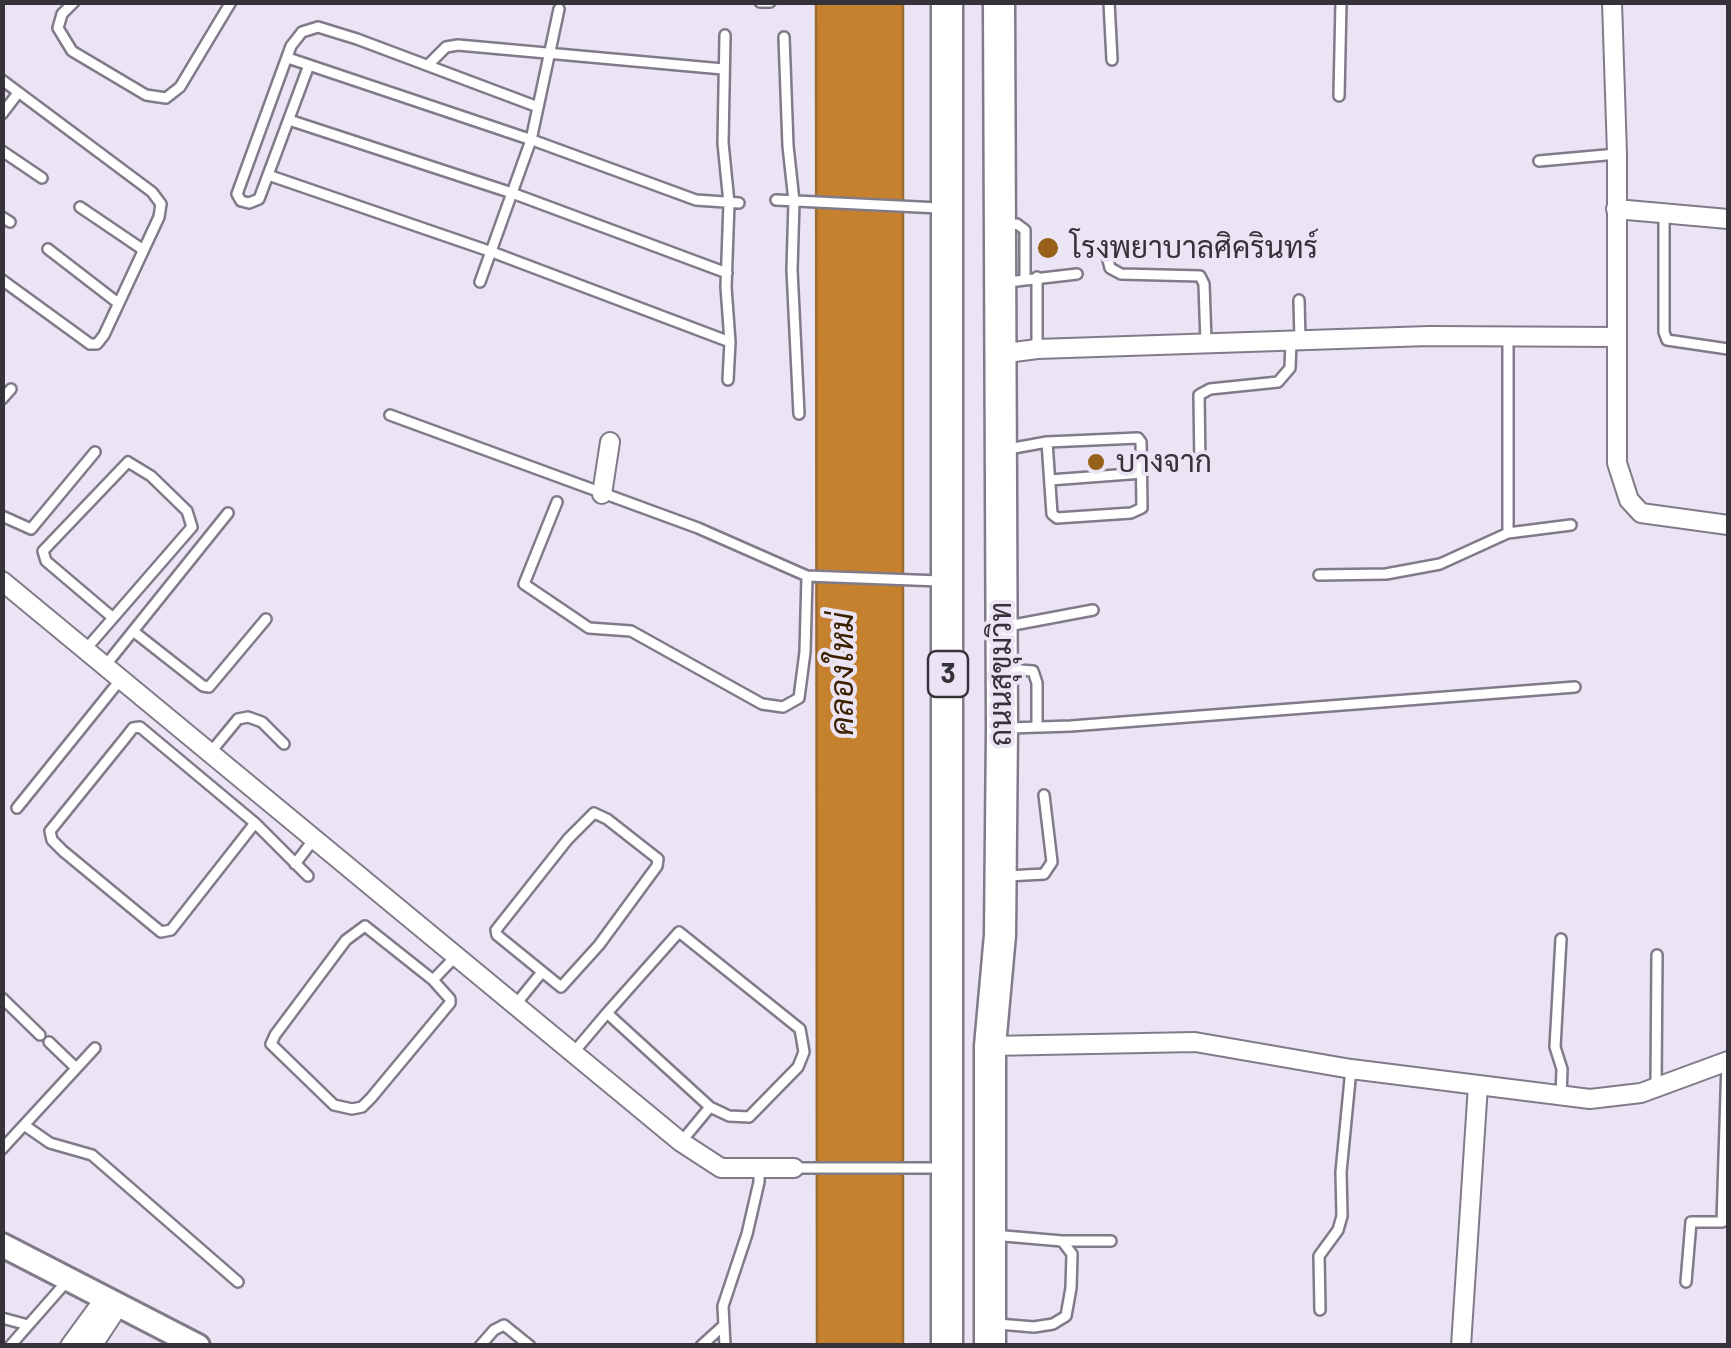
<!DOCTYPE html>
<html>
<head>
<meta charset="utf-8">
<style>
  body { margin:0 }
  #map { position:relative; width:1731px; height:1348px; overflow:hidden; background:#ebe4f4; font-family:Barlow,sans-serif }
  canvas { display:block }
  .frame { position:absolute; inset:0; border:5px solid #353339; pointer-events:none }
</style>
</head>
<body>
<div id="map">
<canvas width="1731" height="1348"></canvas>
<div class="frame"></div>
</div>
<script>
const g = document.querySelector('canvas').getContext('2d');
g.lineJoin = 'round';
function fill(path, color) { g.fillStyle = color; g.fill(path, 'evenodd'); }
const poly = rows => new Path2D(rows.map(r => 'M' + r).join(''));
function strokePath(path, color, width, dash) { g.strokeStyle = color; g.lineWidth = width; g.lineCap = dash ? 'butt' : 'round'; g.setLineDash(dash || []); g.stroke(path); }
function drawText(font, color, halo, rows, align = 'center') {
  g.font = font + ' Barlow,Sarabun,sans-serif'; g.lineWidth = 8; g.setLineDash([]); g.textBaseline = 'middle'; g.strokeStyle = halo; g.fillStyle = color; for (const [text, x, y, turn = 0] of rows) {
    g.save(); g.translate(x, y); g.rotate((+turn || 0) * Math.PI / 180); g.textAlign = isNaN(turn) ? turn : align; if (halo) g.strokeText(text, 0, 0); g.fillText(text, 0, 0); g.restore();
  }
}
const water = poly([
  [816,3,903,3,903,1345,817,1345,816,3]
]);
const service = poly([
  [74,2,62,14,58,28,72,51,146,95,166,98,180,87,231,2],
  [760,2,770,2],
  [1109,2,1112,60],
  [725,35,723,143,729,203,726,287,730,342,728,380],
  [784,37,788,146,794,201,792,270,799,414],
  [288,58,535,141,696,200,739,203],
  [309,65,259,199,249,203,241,201,237,194,291,46,302,32,318,27,357,39,538,107],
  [428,65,446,47,458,45,723,69],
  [2,80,152,192,161,204,159,217,104,335,97,344,90,344,2,280],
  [1339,96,1341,2],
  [2,114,18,93],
  [289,120,512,193,727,273],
  [2,151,42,178],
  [1539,161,1617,154],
  [268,175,492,252,730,342],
  [776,200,939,208],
  [80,207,142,249],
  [1664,213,1664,332,1667,340,1728,349],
  [2,217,10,222],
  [1007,226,1017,224,1025,230,1025,278],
  [48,249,118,303],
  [1107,256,1110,268,1121,274,1200,276,1204,284,1206,342],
  [1037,277,1037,349],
  [480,282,531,140,559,9],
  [1008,282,1077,274],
  [1299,300,1300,341],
  [1508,337,1508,533,1571,525],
  [2,399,11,389],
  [390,415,698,528,807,576,940,581],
  [1008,449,1047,442,1138,438,1141,442,1142,508,1131,513,1057,518,1052,514,1047,442],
  [1200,467,1199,395,1210,389,1278,382,1290,368,1291,341],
  [1050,480,1143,473],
  [557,502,524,584,589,628,631,631,762,704,783,707,799,698,805,652,807,576],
  [2,516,31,529,95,452],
  [1319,575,1386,574,1440,564,1508,533],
  [1008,626,1093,610],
  [133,631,203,686,209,687,266,619],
  [86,649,192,527,187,511,151,476,128,462,43,551,46,561,112,617],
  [105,666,228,513],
  [1007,669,1033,671,1037,683,1037,725],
  [1009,728,1071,726,1575,687],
  [210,753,238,719,248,717,262,722,284,744],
  [17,808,121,679],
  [594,813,607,819,658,859,657,866,599,945,561,987,497,935,496,930,568,839,594,813],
  [255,823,171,930,161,932,63,851,52,840,50,831,126,737,133,728,140,727,255,823,308,876],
  [295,864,314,839],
  [1007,876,1044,874,1052,862,1044,795],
  [365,926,433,980,450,999,450,1003,371,1098,362,1107,352,1109,334,1105,271,1044,275,1035,346,940,365,926],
  [1561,939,1555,1047,1562,1069,1561,1096],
  [433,980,455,957],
  [2,998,40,1035],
  [516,1004,542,972],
  [607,1013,679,932,800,1029,804,1052,798,1067,749,1117,729,1116,710,1107],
  [49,1042,76,1068],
  [574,1052,607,1013,710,1107,681,1142],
  [1656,1087,1657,955],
  [24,1125,50,1143,92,1155,238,1282],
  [2,1149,95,1048],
  [794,1168,941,1168],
  [993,1235,1062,1241,1072,1254,1071,1288,1066,1316,1053,1324,1034,1327,998,1324],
  [1062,1241,1111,1241],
  [1686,1282,1691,1222,1722,1222,1727,1062],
  [1320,1310,1319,1256,1338,1230,1342,1216,1341,1172,1351,1069],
  [2,1318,28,1325],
  [10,1346,68,1280],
  [480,1346,494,1330,504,1325,530,1346],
  [701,1346,724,1325],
  [725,1346,723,1306,747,1234,759,1182,759,1169]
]);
const minor = poly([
  [1612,2,1617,154,1617,463,1629,500,1641,513,1728,525],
  [1616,209,1728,219],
  [999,354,1037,349,1429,336,1617,337],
  [602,494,610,442],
  [2,581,681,1142,721,1168,794,1168],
  [990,1046,1195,1042,1351,1069,1590,1099,1641,1093,1728,1061],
  [70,1346,105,1298],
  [92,1346,119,1305],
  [1461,1346,1478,1085]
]);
const tertiary = poly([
  [2,1245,198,1346]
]);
const trunk = poly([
  [947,1346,947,2],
  [990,1346,990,1046,1000,935,1002,728,999,2]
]);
const markers = [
  [1048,248,12,"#966018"],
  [1096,462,10,"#966018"]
];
const shields = [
  [948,674,40]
];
const shieldNames = [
  ["3",948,674]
];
const poiNames = [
  ["โรงพยาบาลศิครินทร์",1070,248],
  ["บางจาก",1116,462]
];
const streetNames = [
  ["ถนนสุขุมวิท",1001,674,-90]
];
const waterNames = [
  ["คลองใหม่",842,674,-90]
];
fill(water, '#c5812d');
strokePath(water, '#9a6a31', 2.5);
strokePath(service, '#817b89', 14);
strokePath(minor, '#817b89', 22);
strokePath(tertiary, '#817b89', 28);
strokePath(trunk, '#817b89', 35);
strokePath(service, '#fff', 9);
strokePath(minor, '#fff', 18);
strokePath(tertiary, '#fff', 22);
strokePath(trunk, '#fff', 30);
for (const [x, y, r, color] of markers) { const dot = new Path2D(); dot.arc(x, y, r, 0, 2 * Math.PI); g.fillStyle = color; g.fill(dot); strokePath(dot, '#ebe4f4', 4); }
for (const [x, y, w] of shields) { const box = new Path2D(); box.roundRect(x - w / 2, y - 23, w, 46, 8); g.fillStyle = '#ebe4f4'; g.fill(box); strokePath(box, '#353339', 2.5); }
drawText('bold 28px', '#353339', null, shieldNames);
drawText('30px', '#353339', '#ebe4f4', poiNames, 'left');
drawText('30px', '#353339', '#ebe4f4', streetNames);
drawText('italic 32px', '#3d2200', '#ebe4f4', waterNames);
</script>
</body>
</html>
